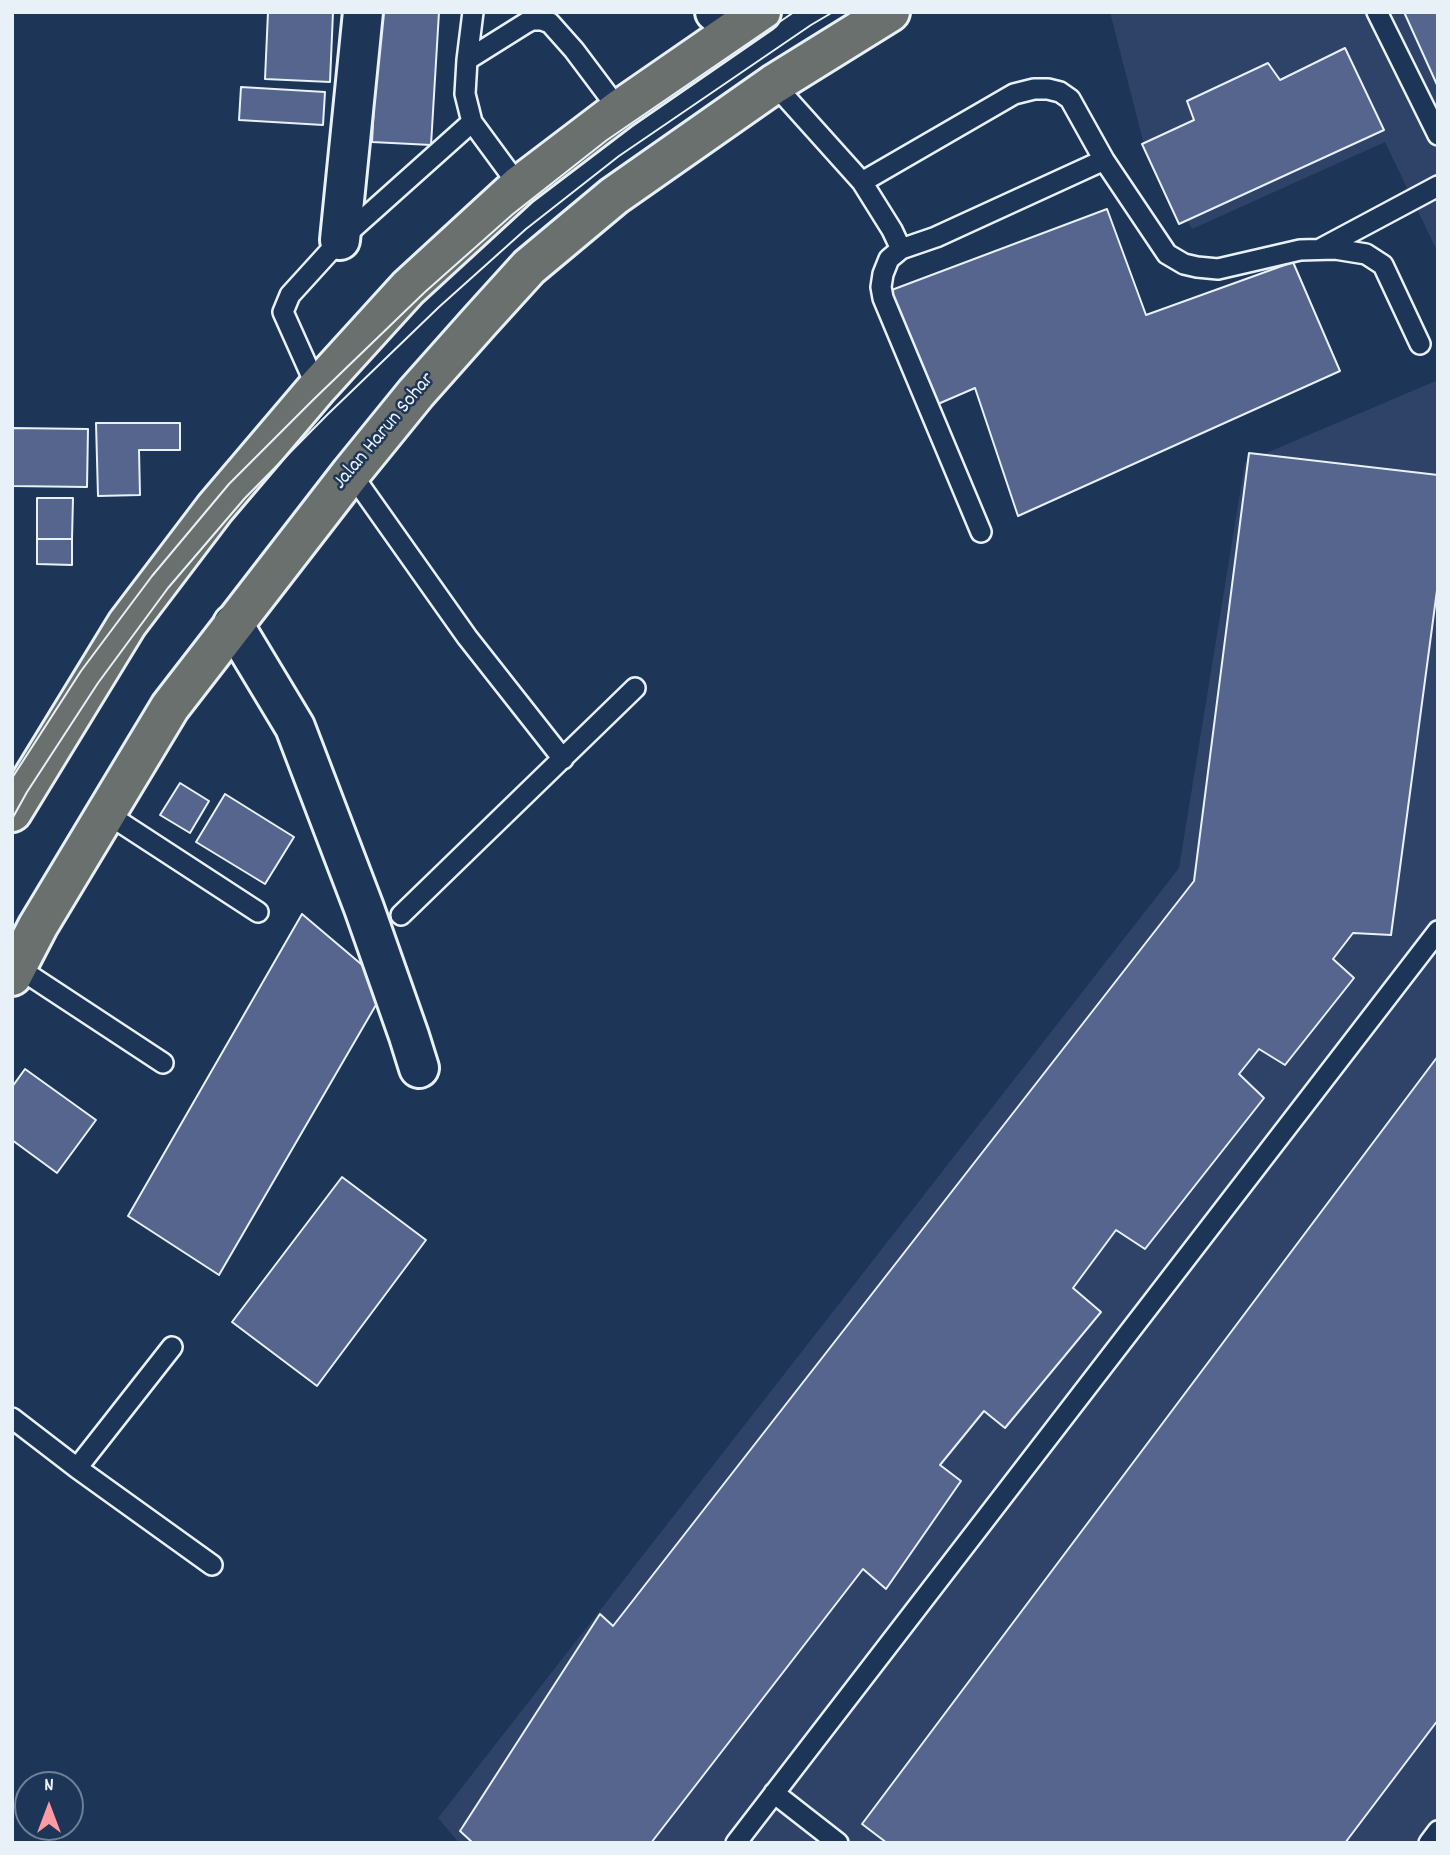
<!DOCTYPE html>
<html>
<head>
<meta charset="utf-8">
<style>
  body { margin:0 }
  #map { position:relative; width:1450px; height:1855px; overflow:hidden; background:#1d3557; font-family:Dekko,sans-serif }
  canvas { display:block }
  .frame { position:absolute; inset:0; border:14px solid #e8f1f8; pointer-events:none }
  .north { position:absolute; left:14px; top:1771px; width:70px; height:70px; box-sizing:border-box; background:#1d3557; border:2px solid #6e8097; border-radius:50%; rotate:0deg; font-size:19px; font-weight:700; line-height:28px; text-align:center; color:#e8f1f8 }
  .north::after { content:''; display:block; margin:auto; width:24px; height:32px; background:#ff9aa2; clip-path:polygon(50% 0,100% 100%,50% 72%,0 100%) }
</style>
</head>
<body>
<div id="map">
<canvas width="1450" height="1855"></canvas>
<div class="frame"></div>
<div class="north">N</div>
</div>
<script>
const g = document.querySelector('canvas').getContext('2d');
g.lineJoin = 'round';
function fill(path, color) { g.fillStyle = color; g.fill(path, 'evenodd'); }
const poly = rows => new Path2D(rows.map(r => 'M' + r).join(''));
function strokePath(path, color, width, dash) { g.strokeStyle = color; g.lineWidth = width; g.lineCap = dash ? 'butt' : 'round'; g.setLineDash(dash || []); g.stroke(path); }
function drawText(font, color, halo, rows, align = 'center') {
  g.font = font + ' Dekko,sans-serif'; g.lineWidth = 5; g.setLineDash([]); g.textBaseline = 'middle'; g.strokeStyle = halo; g.fillStyle = color; for (const [text, x, y, turn = 0] of rows) {
    g.save(); g.translate(x, y); g.rotate((+turn || 0) * Math.PI / 180); g.textAlign = isNaN(turn) ? turn : align; if (halo) g.strokeText(text, 0, 0); g.fillText(text, 0, 0); g.restore();
  }
}
const built = poly([
  [1110,12,1438,12,1438,253,1385,142,1192,229,1143,141],
  [1438,380,1438,1843,459,1843,438,1818,1179,868,1245,462]
]);
const building = poly([
  [268,12,333,12,330,82,265,79,268,12],
  [379,12,439,12,431,145,372,142,379,12],
  [1404,12,1438,12,1438,87,1404,12],
  [1345,48,1384,130,1179,224,1142,144,1194,120,1187,101,1268,63,1280,80,1345,48],
  [241,87,325,92,323,125,239,120,241,87],
  [1107,209,1146,315,1293,262,1340,371,1018,516,975,388,938,404,889,291,1107,209],
  [96,423,180,423,180,450,139,450,140,495,98,496,96,423],
  [12,428,88,429,87,487,12,486,12,428],
  [1249,453,1438,475,1438,583,1391,935,1353,933,1333,959,1354,978,1285,1065,1259,1049,1239,1074,1264,1098,1145,1249,1116,1230,1073,1288,1101,1312,1005,1428,984,1411,940,1465,961,1481,886,1589,863,1569,651,1843,473,1843,460,1831,600,1614,613,1626,1194,881,1249,453],
  [37,498,73,498,72,539,37,539,37,498],
  [37,539,72,539,72,565,37,564,37,539],
  [180,783,209,801,190,833,160,815,180,783],
  [225,794,294,837,265,884,196,842,225,794],
  [302,914,387,986,219,1275,128,1216,302,914],
  [1438,1056,1438,1720,1345,1843,887,1843,862,1824,1438,1056],
  [25,1069,96,1120,57,1173,12,1140,12,1087,25,1069],
  [342,1177,426,1240,317,1386,232,1322,342,1177]
]);
const service = poly([
  [1377,12,1438,135],
  [467,60,473,12],
  [774,84,862,182,892,230,901,249,936,237,1104,160,1167,254,1184,264,1197,267,1218,269,1300,250,1335,249,1366,254,1383,265,1420,344],
  [862,182,1014,94,1034,89,1048,89,1060,92,1070,99,1104,160],
  [519,186,472,122,465,94,467,60,526,23,532,20,542,20,550,23,574,50,619,110],
  [1322,248,1438,186],
  [901,249,889,259,883,274,881,287,883,298,981,532],
  [317,388,283,312,290,295,340,240,472,122],
  [351,473,467,637,563,759],
  [106,813,258,912],
  [401,915,635,688],
  [17,967,163,1063],
  [12,1418,77,1468,212,1565],
  [77,1468,172,1347],
  [774,1793,838,1843],
  [736,1843,1438,931],
  [1429,1843,1438,1831]
]);
const minor = poly([
  [715,12,735,28],
  [340,240,363,12],
  [233,624,295,727,364,908,409,1036,419,1068]
]);
const trunk = poly([
  [12,812,127,624,215,508,317,388,408,288,519,186,619,110,761,12],
  [12,976,38,926,170,707,351,473,416,393,480,321,529,267,614,196,774,84,890,12]
]);
const tram = poly([
  [12,778,81,671,152,576,229,484,313,400,425,292,513,214,607,140,794,12],
  [12,819,27,792,98,683,168,588,245,498,328,414,439,307,526,229,619,156,811,25,833,12]
]);
const streetNames = [
  ["Jalan Harun Sohar",385,432,-50]
];
fill(built, '#2e4367');
fill(building, '#55658d');
strokePath(building, '#e8f1f8', 2);
strokePath(service, '#e8f1f8', 24);
strokePath(minor, '#e8f1f8', 44);
strokePath(trunk, '#e8f1f8', 44);
strokePath(service, '#1d3557', 19);
strokePath(minor, '#1d3557', 38);
strokePath(trunk, '#6a706d', 38);
strokePath(tram, '#e8f1f8', 2);
drawText('21px', '#e8f1f8', '#1d3557', streetNames);
</script>
</body>
</html>
